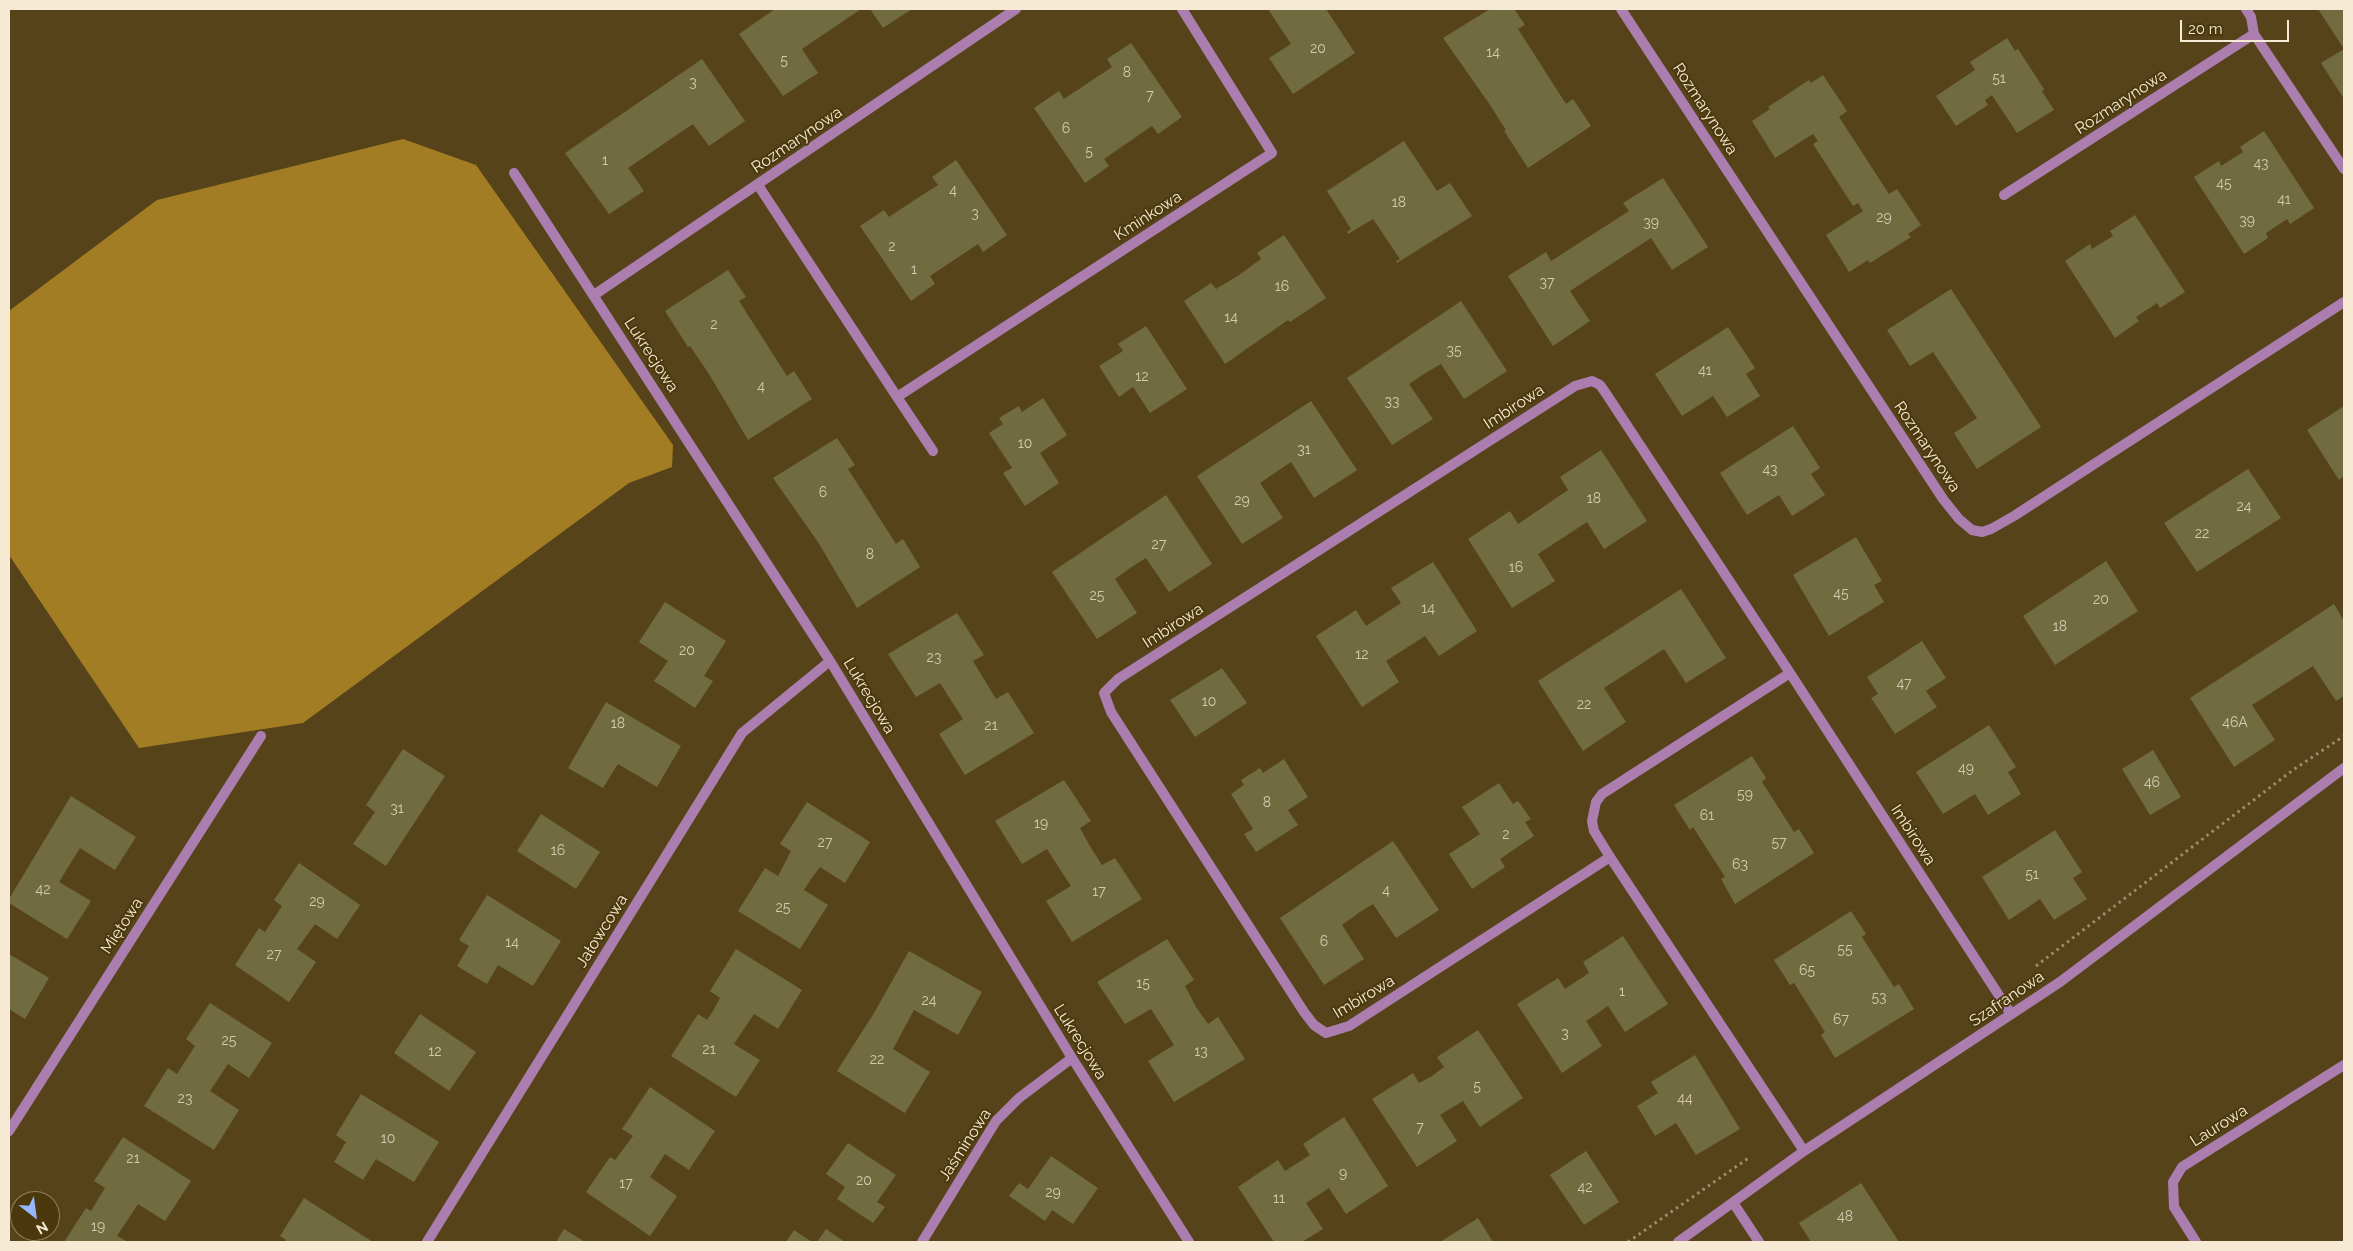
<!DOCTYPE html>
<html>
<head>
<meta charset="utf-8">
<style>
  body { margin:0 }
  #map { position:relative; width:2353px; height:1251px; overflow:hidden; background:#564319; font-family:Raleway,sans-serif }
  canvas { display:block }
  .frame { position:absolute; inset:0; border:10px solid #f6ead4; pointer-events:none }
  .north { position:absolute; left:10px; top:1191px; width:50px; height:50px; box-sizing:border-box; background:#4b380d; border:1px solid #8f7f5d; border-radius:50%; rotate:150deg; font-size:14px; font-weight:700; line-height:20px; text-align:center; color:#f6ead4 }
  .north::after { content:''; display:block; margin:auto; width:18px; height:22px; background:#94b7fd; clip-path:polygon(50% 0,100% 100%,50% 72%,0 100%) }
  .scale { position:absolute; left:2180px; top:20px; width:109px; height:22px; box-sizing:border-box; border:2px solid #f6ead4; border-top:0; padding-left:6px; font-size:15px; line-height:18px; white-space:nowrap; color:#f6ead4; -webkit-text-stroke:4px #4b380d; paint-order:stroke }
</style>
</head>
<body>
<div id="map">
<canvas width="2353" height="1251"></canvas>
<div class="frame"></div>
<div class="north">N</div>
<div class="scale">20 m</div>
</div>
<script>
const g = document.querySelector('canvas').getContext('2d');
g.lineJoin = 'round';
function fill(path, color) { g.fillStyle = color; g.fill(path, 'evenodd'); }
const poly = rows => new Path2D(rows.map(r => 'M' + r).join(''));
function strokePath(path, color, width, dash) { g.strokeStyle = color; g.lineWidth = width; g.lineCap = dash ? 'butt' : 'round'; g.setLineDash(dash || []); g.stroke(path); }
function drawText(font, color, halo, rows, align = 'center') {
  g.font = font + ' Raleway,sans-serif'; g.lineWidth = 4; g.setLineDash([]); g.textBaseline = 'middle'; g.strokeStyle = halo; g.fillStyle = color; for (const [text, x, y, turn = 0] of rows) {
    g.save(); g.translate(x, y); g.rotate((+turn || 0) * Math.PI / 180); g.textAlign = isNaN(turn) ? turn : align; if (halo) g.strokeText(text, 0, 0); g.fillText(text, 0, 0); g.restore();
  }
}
const forest = poly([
  [403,139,476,165,673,445,672,467,629,483,303,723,139,748,9,555,9,311,157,200]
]);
const building = poly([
  [775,9,861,9,802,49,818,73,783,96,739,34],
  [870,9,912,9,883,28],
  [1268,9,1326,9,1355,53,1293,94,1269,58,1291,44],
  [1490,9,1514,9,1525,25,1518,29,1566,104,1573,99,1591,126,1528,168,1504,131,1506,130,1488,102,1443,38],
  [2318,9,2344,9,2344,99,2321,63,2344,49],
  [2007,38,2015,51,2018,49,2044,89,2042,91,2054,110,2017,133,1992,95,1985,100,1988,105,1956,126,1936,96,1975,70,1970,62],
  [1131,43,1182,117,1158,134,1152,126,1104,159,1109,166,1085,183,1034,108,1059,91,1064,99,1112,67,1107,59],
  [702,59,745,121,709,146,693,124,628,168,644,191,609,214,565,153],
  [1823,75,1847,111,1839,117,1889,194,1897,189,1921,225,1908,234,1911,237,1870,263,1868,260,1849,272,1826,235,1863,211,1858,203,1853,206,1813,144,1818,141,1813,134,1775,158,1752,121,1770,109,1768,107,1809,80,1811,83],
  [2264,131,2314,208,2290,224,2287,219,2266,233,2268,238,2244,254,2194,177,2219,161,2221,166,2243,152,2240,147],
  [1404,141,1437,191,1450,183,1472,216,1397,263,1396,261,1400,259,1373,219,1348,234,1347,232,1351,229,1327,191],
  [956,160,1007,235,983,252,978,244,930,276,935,284,911,301,860,226,884,210,889,217,913,201,938,185,932,177],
  [1663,178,1708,247,1672,270,1651,238,1570,291,1590,321,1553,346,1508,276,1546,252,1551,261,1629,211,1623,203],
  [2135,215,2185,292,2160,308,2157,303,2136,317,2139,321,2115,338,2065,261,2090,244,2092,249,2113,236,2110,231],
  [1284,235,1326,298,1290,322,1288,320,1225,364,1184,301,1211,283,1216,289,1239,275,1261,259,1257,253],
  [728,270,746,297,739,301,787,376,794,371,812,399,748,440,709,374,690,346,688,347,665,311],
  [1951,289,2041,427,1977,469,1954,433,1977,418,1933,352,1910,366,1887,330],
  [1461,301,1507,371,1464,399,1441,364,1427,372,1409,384,1433,419,1392,445,1347,378],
  [1146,326,1187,389,1150,413,1133,387,1119,397,1099,366,1123,351,1118,344],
  [1728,327,1755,368,1746,374,1760,396,1727,417,1713,396,1682,416,1655,374],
  [1043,398,1067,435,1040,453,1059,483,1025,506,1003,473,1012,468,989,433,1003,424,999,418,1019,406,1022,412],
  [1311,401,1357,470,1314,498,1291,462,1260,483,1283,518,1242,544,1197,476],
  [2344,406,2344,476,2339,480,2307,430],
  [1793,426,1820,468,1811,474,1825,495,1792,516,1779,495,1747,515,1720,473],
  [837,438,855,465,848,469,896,544,903,539,920,567,857,608,818,542,773,478],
  [1601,450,1647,521,1604,549,1587,522,1538,554,1555,581,1512,608,1468,539,1510,511,1518,524,1568,490,1560,477],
  [2248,469,2281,518,2197,572,2164,523],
  [1166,495,1212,564,1169,592,1146,558,1133,566,1115,579,1137,613,1097,639,1052,572],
  [1856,537,1882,581,1874,585,1884,602,1829,636,1793,575],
  [2106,561,2138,611,2055,665,2023,616],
  [1433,562,1477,631,1439,656,1425,636,1386,661,1399,682,1362,707,1316,636,1356,610,1366,626,1401,603,1391,588],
  [1681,589,1726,658,1686,683,1664,649,1604,688,1626,722,1583,751,1538,681],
  [665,602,726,641,704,676,713,681,695,708,654,681,668,661,639,642],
  [2334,604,2344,621,2344,696,2336,701,2313,666,2252,705,2275,740,2234,767,2190,698],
  [957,613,984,655,973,661,996,699,1008,692,1034,733,965,775,939,734,963,719,952,702,940,683,916,697,888,654],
  [1922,641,1946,678,1926,691,1937,707,1895,734,1871,698,1878,694,1867,677],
  [1222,668,1247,703,1195,737,1170,700],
  [606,702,681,746,657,787,618,764,603,788,568,768],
  [1989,725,2016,767,2008,772,2021,794,1988,815,1975,794,1943,814,1916,772],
  [403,749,445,776,386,866,353,844,375,812,366,805],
  [2153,750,2181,797,2150,815,2122,769],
  [1752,756,1766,778,1762,782,1794,832,1799,829,1814,853,1735,904,1721,879,1725,877,1693,827,1690,830,1674,805],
  [1284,759,1308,797,1288,810,1298,825,1256,852,1244,834,1253,829,1231,794,1244,785,1241,780,1260,768,1263,773],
  [1064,780,1091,821,1080,828,1091,848,1102,865,1115,858,1142,899,1072,942,1046,901,1071,886,1059,868,1047,849,1022,864,995,821],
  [1499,783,1513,804,1518,801,1531,819,1525,822,1534,836,1500,859,1505,867,1472,889,1449,854,1480,834,1462,807],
  [71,796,136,837,115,870,80,848,59,882,91,901,67,939,9,903,9,899],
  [807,802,870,842,845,883,820,867,811,879,804,890,828,905,800,949,738,911,765,868,778,876,791,851,780,844],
  [541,814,600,852,576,889,517,851],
  [2055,830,2082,872,2073,878,2087,899,2054,920,2040,899,2009,920,1982,877],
  [1393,841,1439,910,1396,938,1373,904,1360,912,1342,925,1364,959,1324,985,1280,918],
  [299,863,360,905,337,939,315,924,297,949,316,962,289,1002,235,965,259,928,265,932,282,906,274,900],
  [487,895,561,941,533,986,498,965,487,984,457,966,469,946,459,940],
  [1851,911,1866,934,1862,937,1894,987,1899,984,1914,1009,1835,1058,1821,1035,1825,1032,1794,983,1790,985,1774,960],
  [1623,936,1668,1004,1625,1032,1608,1006,1598,1013,1586,1021,1602,1046,1562,1073,1517,1004,1558,978,1565,989,1589,973,1583,962],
  [1167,939,1194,980,1185,986,1196,1007,1208,1024,1218,1017,1245,1059,1174,1102,1148,1061,1174,1045,1151,1009,1125,1024,1097,982],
  [736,949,802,990,778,1029,754,1014,734,1044,760,1060,736,1097,671,1056,698,1014,707,1020,713,1011,720,998,710,991],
  [909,951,982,992,958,1035,914,1010,893,1049,930,1072,905,1113,837,1071,874,1013],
  [9,954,49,978,25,1019,9,1009],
  [210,1003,272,1043,249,1078,228,1064,210,1091,239,1110,214,1150,144,1106,168,1068,177,1074,195,1046,186,1039],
  [420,1014,476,1052,449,1091,394,1053],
  [1478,1030,1523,1098,1480,1127,1463,1101,1440,1115,1457,1141,1417,1167,1372,1099,1413,1073,1419,1083,1432,1076,1444,1067,1437,1057],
  [1695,1055,1740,1129,1696,1155,1676,1123,1655,1136,1637,1106,1658,1093,1651,1082],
  [650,1087,715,1131,689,1170,665,1154,650,1177,677,1196,650,1236,586,1192,610,1157,615,1160,633,1136,622,1129],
  [361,1094,439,1142,414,1182,376,1159,363,1180,334,1162,346,1142,336,1135],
  [1344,1117,1388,1186,1346,1214,1329,1188,1306,1203,1323,1229,1302,1242,1274,1242,1238,1187,1278,1160,1285,1171,1310,1155,1303,1144],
  [123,1137,191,1181,165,1221,138,1204,117,1236,128,1242,64,1242,86,1208,91,1211,105,1188,94,1181],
  [848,1143,896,1175,877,1202,885,1207,873,1223,837,1199,845,1187,826,1174],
  [1586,1151,1619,1202,1584,1225,1550,1175],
  [1051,1156,1098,1188,1073,1224,1052,1210,1045,1221,1009,1196,1019,1183,1028,1189],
  [1861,1183,1899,1242,1811,1242,1799,1223],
  [304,1198,373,1242,284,1242,286,1240,280,1236],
  [1478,1218,1493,1242,1440,1242],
  [564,1229,585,1242,556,1242],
  [826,1229,845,1242,817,1242],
  [794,1230,812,1242,786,1242]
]);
const path = poly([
  [2036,966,2293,770,2344,736],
  [1628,1242,1750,1157]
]);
const minor = poly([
  [1621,9,1943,499,1959,519,1972,530,1982,532,1991,529,2014,516,2344,302],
  [2246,9,2251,17,2254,34,2344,169],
  [514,173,830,661,1072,1058,1189,1242],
  [758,185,897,397,1272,153,1182,9],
  [2004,195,2254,34],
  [594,295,1016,9],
  [897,397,933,451],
  [1790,673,1602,794,1596,802,1592,821,1594,831,1610,857,1349,1026,1326,1033,1314,1025,1304,1012,1111,712,1104,693,1118,679,1575,386,1592,381,1600,385,1605,392,1790,673,2011,1014],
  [1610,857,1804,1151],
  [9,1131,261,736],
  [1734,1204,1759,1242],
  [427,1242,742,733,830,661],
  [922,1242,996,1121,1019,1098,1072,1058],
  [1678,1242,1804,1151,2060,982,2344,768],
  [2196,1242,2174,1207,2173,1182,2182,1167,2344,1065]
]);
const numberNames = [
  ["20",1318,49],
  ["14",1493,53],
  ["5",784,61],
  ["8",1127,73],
  ["51",1999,79],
  ["3",693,83],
  ["7",1150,96],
  ["6",1066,129],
  ["5",1089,152],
  ["1",605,161],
  ["43",2261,164],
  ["45",2224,184],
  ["4",953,191],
  ["41",2284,200],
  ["18",1399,203],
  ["3",975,214],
  ["29",1884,218],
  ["39",2247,221],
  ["39",1651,223],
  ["2",892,247],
  ["1",914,270],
  ["37",1547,283],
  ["16",1282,287],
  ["14",1231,318],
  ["2",714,325],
  ["35",1454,351],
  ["41",1705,371],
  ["12",1142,377],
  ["4",761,387],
  ["33",1392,402],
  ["10",1025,444],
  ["31",1304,450],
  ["43",1770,470],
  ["6",823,493],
  ["18",1594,499],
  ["29",1242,501],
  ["24",2244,507],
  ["22",2202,534],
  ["27",1159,545],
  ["8",870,555],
  ["16",1516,568],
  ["45",1841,594],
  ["25",1097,596],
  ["20",2101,600],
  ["14",1428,609],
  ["18",2060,627],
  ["20",687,651],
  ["12",1362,655],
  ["23",934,658],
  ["47",1904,684],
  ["10",1209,702],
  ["22",1584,705],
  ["46A",2235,723],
  ["18",618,724],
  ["21",991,726],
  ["49",1966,769],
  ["46",2152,783],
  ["59",1745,795],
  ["8",1267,803],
  ["31",397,809],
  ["61",1707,816],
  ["19",1041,824],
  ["2",1506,835],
  ["27",825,843],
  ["57",1779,843],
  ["16",558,851],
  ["63",1740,865],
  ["51",2032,875],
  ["42",43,890],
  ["4",1386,891],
  ["17",1099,892],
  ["29",317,902],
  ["25",783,908],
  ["6",1324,942],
  ["14",512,943],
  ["55",1845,950],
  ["27",274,955],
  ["65",1807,971],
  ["15",1143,984],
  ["1",1622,992],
  ["53",1879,998],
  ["24",929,1001],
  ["67",1841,1020],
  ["3",1565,1034],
  ["25",229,1041],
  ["21",709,1050],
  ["12",435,1052],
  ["13",1201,1052],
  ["22",877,1060],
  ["5",1477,1087],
  ["23",185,1099],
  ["44",1685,1099],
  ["7",1420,1128],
  ["10",388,1139],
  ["21",133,1159],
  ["9",1343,1174],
  ["20",864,1181],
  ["17",626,1184],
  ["42",1585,1188],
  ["29",1053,1193],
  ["11",1279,1199],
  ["48",1845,1217],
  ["19",98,1227]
];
const streetNames = [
  ["Rozmarynowa",2121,102,-33],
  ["Rozmarynowa",1705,109,57],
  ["Rozmarynowa",797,140,-34],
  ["Kminkowa",1148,216,-33],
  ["Lukrecjowa",651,355,57],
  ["Imbirowa",1514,407,-33],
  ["Rozmarynowa",1927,447,56],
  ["Imbirowa",1173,626,-33],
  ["Lukrecjowa",869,696,59],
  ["Imbirowa",1913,835,57],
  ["Miętowa",122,926,-57],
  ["Jałowcowa",602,931,-58],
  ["Imbirowa",1364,997,-31],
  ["Szafranowa",2007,999,-34],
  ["Lukrecjowa",1080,1042,58],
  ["Laurowa",2219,1126,-32],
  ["Jaśminowa",965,1145,-57]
];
fill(forest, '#a37d24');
fill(building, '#716c40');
strokePath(path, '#9e8e6d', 3, [2.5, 4]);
strokePath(minor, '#ac7eb0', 10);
drawText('14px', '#d5caaf', null, numberNames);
drawText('16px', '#f6ead4', '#4b380d', streetNames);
</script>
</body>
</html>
